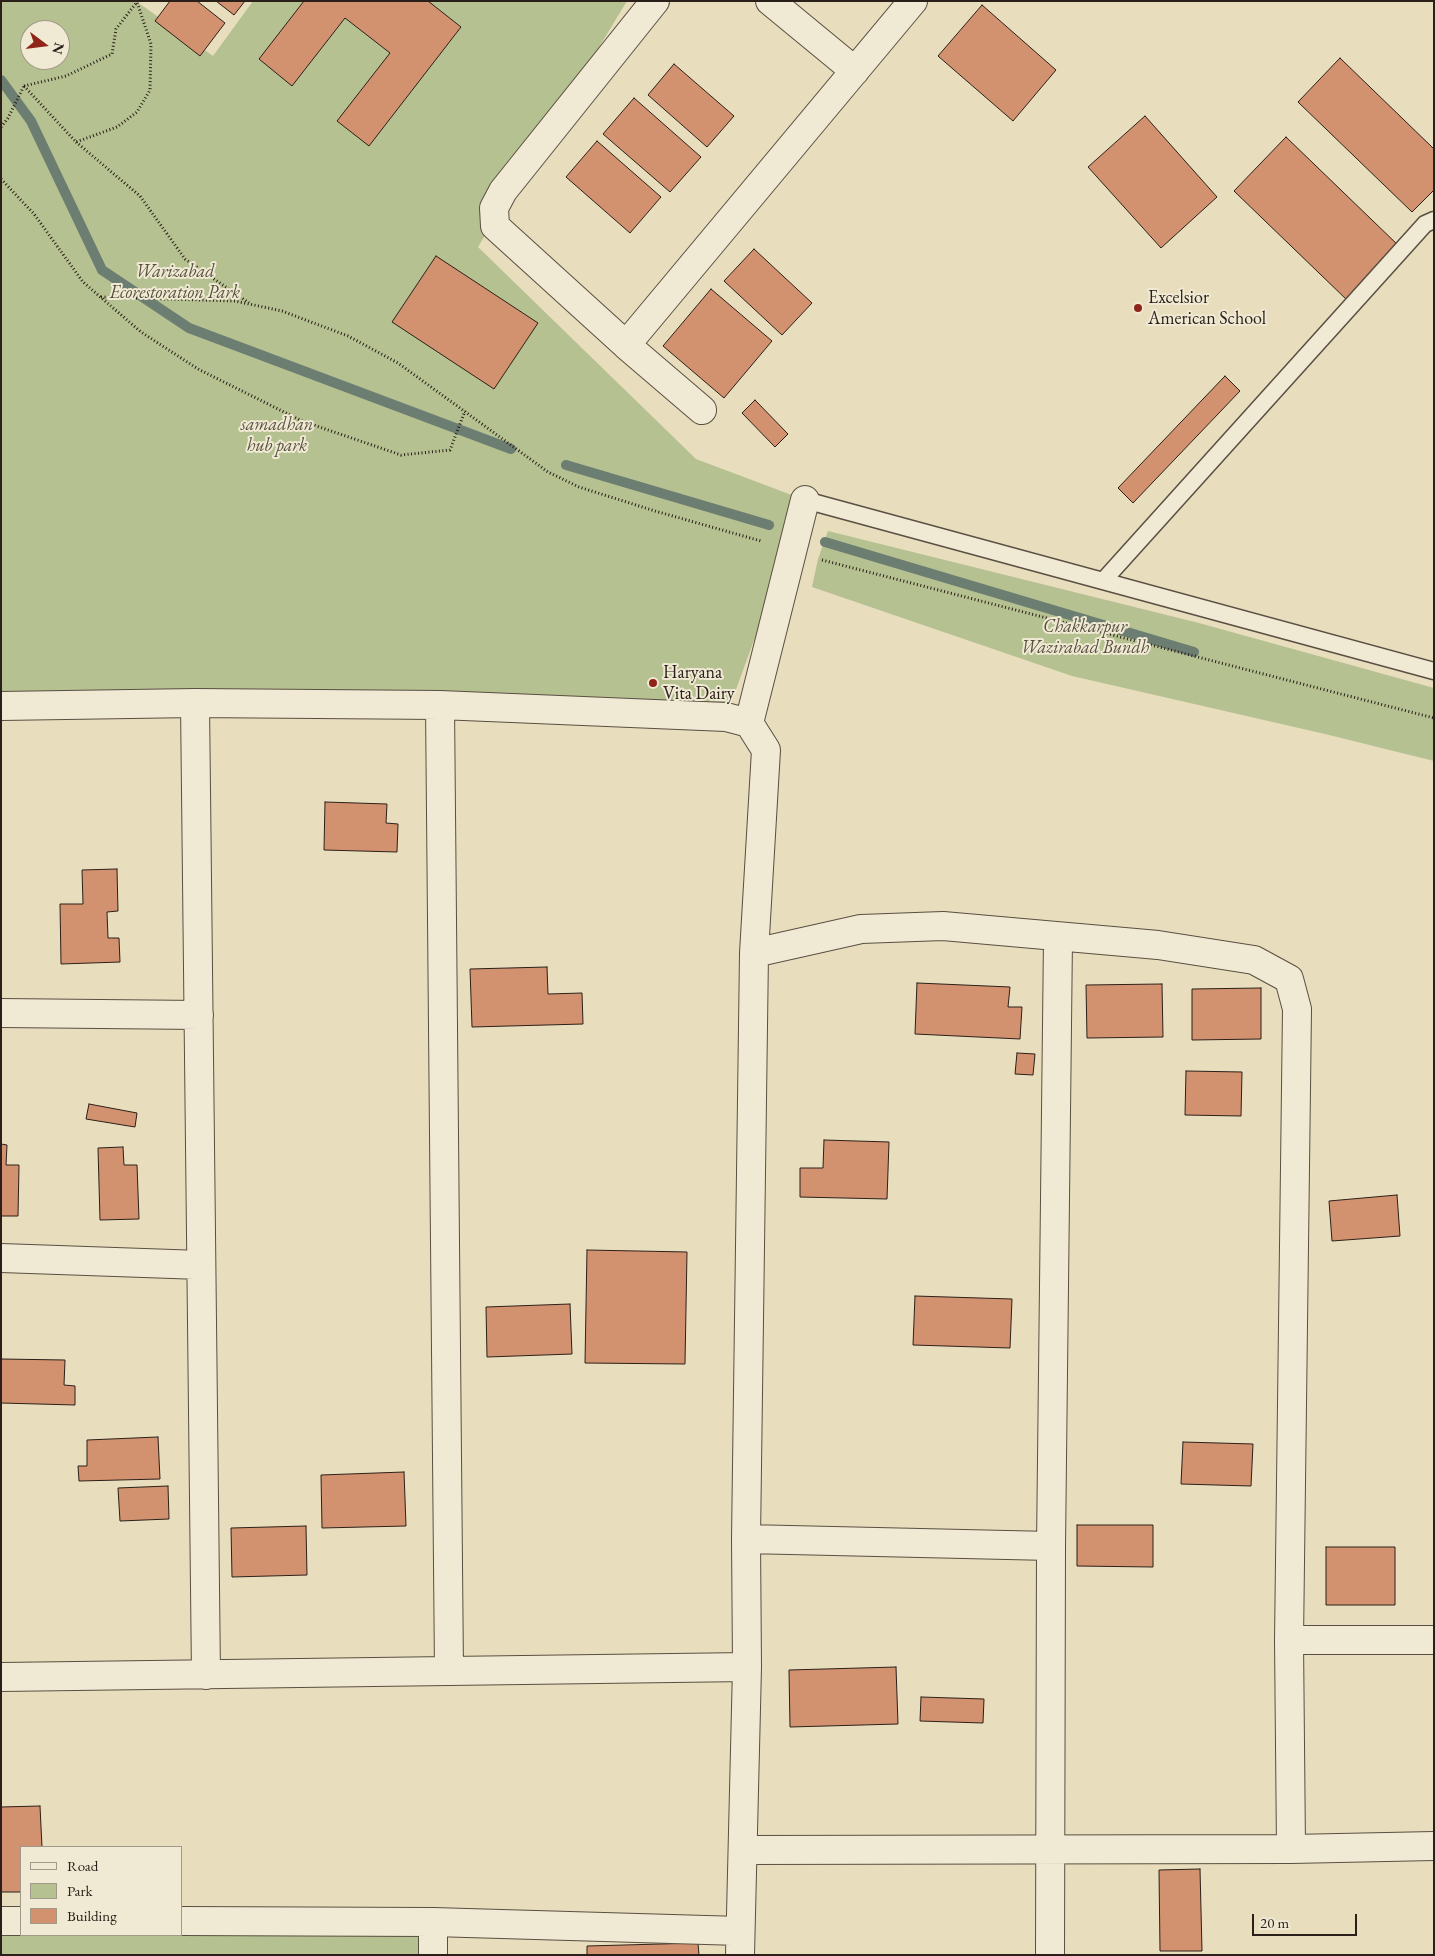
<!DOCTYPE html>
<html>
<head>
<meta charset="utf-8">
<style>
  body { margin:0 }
  #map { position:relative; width:1435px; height:1956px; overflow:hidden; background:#e8ddbd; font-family:"EB Garamond",serif }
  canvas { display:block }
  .frame { position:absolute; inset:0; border:2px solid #2b2019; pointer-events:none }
  .legend { position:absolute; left:20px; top:1846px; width:162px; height:90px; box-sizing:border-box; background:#f0e9d4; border:1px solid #a19989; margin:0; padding:6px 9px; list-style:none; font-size:15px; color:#2b2019 }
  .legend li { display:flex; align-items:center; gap:10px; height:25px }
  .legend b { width:25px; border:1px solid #a19989 }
  .north { position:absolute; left:20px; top:20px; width:50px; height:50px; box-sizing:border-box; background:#f0e9d4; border:1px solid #a19989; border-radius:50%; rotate:105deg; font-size:14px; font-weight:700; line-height:20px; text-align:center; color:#2b2019 }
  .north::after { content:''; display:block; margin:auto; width:18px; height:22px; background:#8f2418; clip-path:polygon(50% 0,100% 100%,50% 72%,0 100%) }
  .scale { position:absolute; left:1252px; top:1914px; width:105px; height:22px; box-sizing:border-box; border:2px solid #2b2019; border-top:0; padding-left:6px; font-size:15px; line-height:18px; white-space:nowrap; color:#2b2019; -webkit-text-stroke:4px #f0e9d4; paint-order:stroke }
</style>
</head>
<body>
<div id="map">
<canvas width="1435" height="1956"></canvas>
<div class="frame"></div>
<ul class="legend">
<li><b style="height:6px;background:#f0e9d4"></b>Road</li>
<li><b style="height:14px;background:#b6c191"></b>Park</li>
<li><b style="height:14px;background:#d2916f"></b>Building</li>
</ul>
<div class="north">N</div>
<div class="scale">20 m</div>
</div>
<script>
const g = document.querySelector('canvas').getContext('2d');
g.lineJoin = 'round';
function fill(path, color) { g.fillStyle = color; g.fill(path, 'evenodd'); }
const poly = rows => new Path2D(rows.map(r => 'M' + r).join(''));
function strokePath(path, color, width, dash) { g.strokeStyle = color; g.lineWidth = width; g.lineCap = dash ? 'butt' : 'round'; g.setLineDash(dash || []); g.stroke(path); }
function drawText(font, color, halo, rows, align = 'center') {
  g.font = font + ' "EB Garamond",serif'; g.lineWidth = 4; g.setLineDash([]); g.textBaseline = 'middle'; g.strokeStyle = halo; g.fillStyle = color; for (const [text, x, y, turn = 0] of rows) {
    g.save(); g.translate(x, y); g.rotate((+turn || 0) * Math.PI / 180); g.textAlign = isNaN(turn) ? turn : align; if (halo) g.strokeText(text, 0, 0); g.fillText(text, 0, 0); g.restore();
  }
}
const green = poly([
  [1,1,136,1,213,56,253,1,627,1,478,247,696,459,805,500,726,717,1,708],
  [30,30,60,30,60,60,30,60],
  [828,531,1199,623,1434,688,1434,761,1325,734,1072,676,812,587,818,559],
  [1,1933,21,1933,21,1935,420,1935,420,1955,1,1955]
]);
const stream = poly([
  [1,80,31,121,102,270,189,328,511,449],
  [566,465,769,525],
  [825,542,1194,652]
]);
const building = poly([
  [170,1,197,1,225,23,200,56,155,21,170,1],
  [216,1,245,1,234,15,216,1],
  [304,1,428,1,461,27,369,146,337,121,390,53,345,18,292,86,259,59,304,1],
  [982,5,1056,70,1013,121,938,56,982,5],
  [1340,58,1434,149,1434,190,1412,212,1298,102,1340,58],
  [674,64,734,116,707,147,648,95,674,64],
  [634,98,701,157,670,192,603,134,634,98],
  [1145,116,1217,197,1161,248,1088,167,1145,116],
  [1286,137,1400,247,1348,301,1234,191,1286,137],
  [597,141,661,197,630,233,566,177,597,141],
  [754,249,812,303,782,335,724,281,754,249],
  [436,256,538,323,494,389,392,322,436,256],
  [711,289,772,341,724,398,663,346,711,289],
  [1225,376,1240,391,1133,503,1118,488,1225,376],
  [755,400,788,434,775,447,742,413,755,400],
  [325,802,387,804,386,823,398,824,397,852,324,850,325,802],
  [117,869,118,911,107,912,108,938,119,938,120,962,61,964,60,904,83,904,82,870,117,869],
  [547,967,548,994,582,993,583,1024,472,1027,470,969,547,967],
  [917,983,1010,987,1008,1007,1022,1007,1020,1039,915,1034,917,983],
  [1162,984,1163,1037,1087,1038,1086,985,1162,984],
  [1261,988,1261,1039,1192,1040,1192,989,1261,988],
  [1017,1053,1035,1054,1033,1075,1015,1074,1017,1053],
  [1186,1071,1242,1072,1241,1116,1185,1115,1186,1071],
  [89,1104,137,1113,135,1127,86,1119,89,1104],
  [824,1140,889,1142,887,1199,800,1197,800,1168,823,1168,824,1140],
  [1,1144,7,1145,6,1165,19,1165,18,1216,1,1216,1,1144],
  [123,1147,124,1165,137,1165,139,1219,100,1220,98,1148,123,1147],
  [1397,1195,1400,1236,1332,1241,1329,1201,1397,1195],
  [587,1250,687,1252,685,1364,585,1363,587,1250],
  [915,1296,1012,1299,1010,1348,913,1345,915,1296],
  [570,1304,572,1354,487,1357,486,1307,570,1304],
  [1,1359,65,1360,64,1385,75,1386,75,1405,1,1403,1,1359],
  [158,1437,160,1479,79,1481,78,1466,87,1466,87,1440,158,1437],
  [1183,1442,1253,1444,1251,1486,1181,1484,1183,1442],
  [404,1472,406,1526,322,1528,321,1475,404,1472],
  [168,1486,169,1519,120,1521,118,1488,168,1486],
  [1077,1525,1153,1525,1153,1567,1077,1566,1077,1525],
  [306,1526,307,1575,232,1577,231,1528,306,1526],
  [1326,1547,1395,1547,1395,1605,1326,1605,1326,1547],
  [896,1667,898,1724,790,1727,789,1670,896,1667],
  [921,1697,984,1699,983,1723,920,1721,921,1697],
  [40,1806,42,1847,21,1847,21,1892,1,1892,1,1807,40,1806],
  [1200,1869,1202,1951,1160,1951,1159,1870,1200,1869],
  [698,1943,699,1955,587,1955,587,1946,698,1943]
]);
const path = poly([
  [24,86,76,142,117,127,137,112,150,90,151,44,137,2],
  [24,86,66,76,112,54,116,29,137,2],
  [1,127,8,118,24,86],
  [76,142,140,196,185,259,249,303],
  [1,179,34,214,83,282,141,332,198,369,302,421,401,455,450,450,465,411],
  [101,297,235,301,282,311,348,336,398,363,548,472,579,487,655,511,761,541],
  [822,560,1434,718]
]);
const lane = poly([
  [805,500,1434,671],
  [1103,581,1425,224,1434,220]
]);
const street = poly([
  [655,1,503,191,494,208,495,226,626,345,702,410],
  [770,1,855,71],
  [626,345,913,1],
  [195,703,206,1675],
  [440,705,449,1671],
  [1,706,195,703,440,705,726,717,749,723,766,750,754,953,746,1539,747,1667,740,1955],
  [749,723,805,500],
  [754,953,861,929,943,926,1158,945,1254,960,1289,979,1297,1009,1289,1640,1291,1849],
  [1,1013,199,1015],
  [1,1258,201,1265],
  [746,1539,1051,1546],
  [1289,1640,1434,1640],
  [1,1677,747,1667],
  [743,1850,1291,1849,1434,1846],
  [1,1921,21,1921],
  [181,1921,433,1922,740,1931],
  [433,1955,433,1922],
  [1050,1955,1051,1546,1058,938]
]);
const markers = [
  [1138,308,5,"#8f2418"],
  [653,683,5,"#8f2418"]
];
const parkNames = [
  ["Warizabad",175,272],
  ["Ecorestoration Park",175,293],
  ["samadhan",277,425],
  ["hub park",277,446],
  ["Chakkarpur",1085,627],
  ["Wazirabad Bundh",1085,648]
];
const poiNames = [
  ["Excelsior",1148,298],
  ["American School",1148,319],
  ["Haryana",663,673],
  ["Vita Dairy",663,694]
];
fill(green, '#b6c191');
strokePath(stream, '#6c7e71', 10);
fill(building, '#d2916f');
strokePath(building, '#2b2019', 1);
strokePath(lane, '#5a4f42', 19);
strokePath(street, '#5a4f42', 30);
strokePath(path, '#2b2019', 3, [1, 2.5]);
strokePath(lane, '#f0e9d4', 16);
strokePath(street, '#f0e9d4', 28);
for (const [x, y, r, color] of markers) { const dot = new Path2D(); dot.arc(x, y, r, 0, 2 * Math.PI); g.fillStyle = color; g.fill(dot); strokePath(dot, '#f0e9d4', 2); }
drawText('italic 18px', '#55503d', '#f0e9d4', parkNames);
drawText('18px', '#2b2019', '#f0e9d4', poiNames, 'left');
</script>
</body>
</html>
